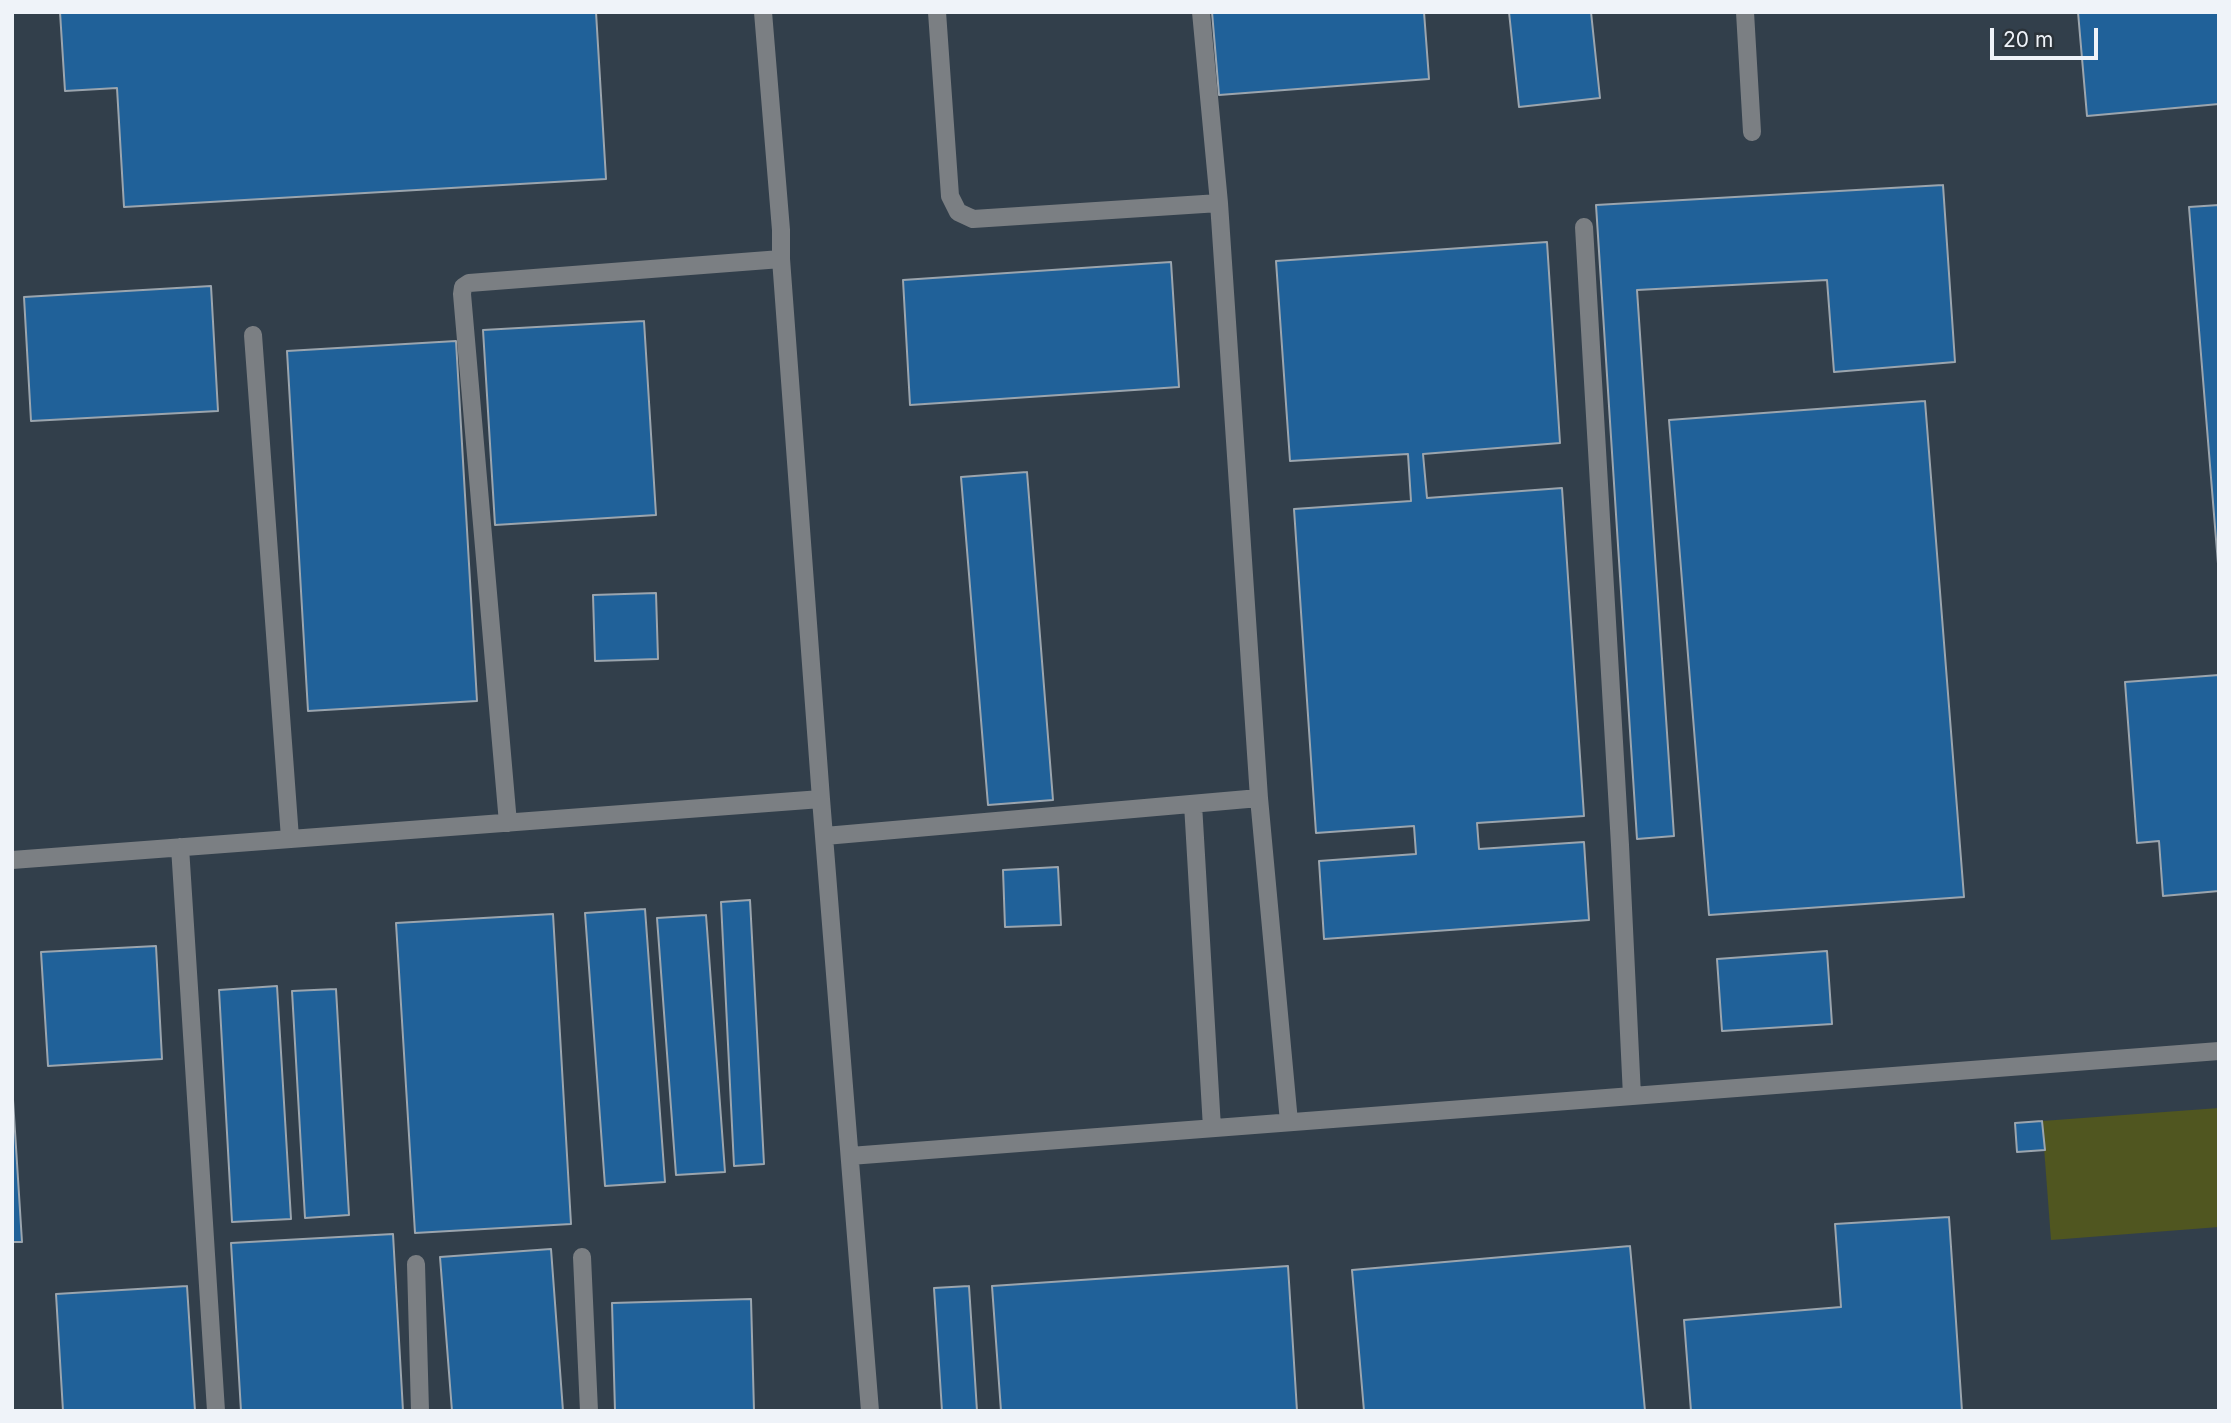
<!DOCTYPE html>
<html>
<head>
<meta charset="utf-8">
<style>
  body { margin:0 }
  #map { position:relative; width:2231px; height:1423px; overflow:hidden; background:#2b333a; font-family:Inter,sans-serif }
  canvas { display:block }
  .frame { position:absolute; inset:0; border:14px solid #eff3f9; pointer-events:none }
  .scale { position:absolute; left:1990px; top:28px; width:108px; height:32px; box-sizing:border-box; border:4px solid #eff3f9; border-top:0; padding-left:9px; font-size:21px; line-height:24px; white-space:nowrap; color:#eff3f9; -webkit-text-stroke:5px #2b333a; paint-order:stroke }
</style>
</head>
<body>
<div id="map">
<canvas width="2231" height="1423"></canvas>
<div class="frame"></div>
<div class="scale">20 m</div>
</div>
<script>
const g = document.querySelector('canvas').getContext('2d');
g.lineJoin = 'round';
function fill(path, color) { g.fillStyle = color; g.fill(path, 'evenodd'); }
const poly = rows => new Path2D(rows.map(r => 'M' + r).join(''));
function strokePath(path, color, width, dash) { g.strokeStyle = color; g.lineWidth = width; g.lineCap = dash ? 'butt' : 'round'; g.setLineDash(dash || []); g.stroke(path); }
const built = poly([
  [12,12,2219,12,2219,1411,12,1411]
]);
const green = poly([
  [2219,1108,2219,1227,2051,1240,2042,1121]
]);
const building = poly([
  [60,12,596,12,606,179,124,207,117,88,65,91,60,12],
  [1212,12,1424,12,1429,79,1219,95,1212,12],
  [1509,12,1591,12,1600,98,1519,107,1509,12],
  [2078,12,2219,12,2219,104,2087,116,2078,12],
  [1943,185,1955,362,1834,372,1827,280,1637,290,1674,836,1637,839,1596,205,1943,185],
  [2219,205,2219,576,2189,207,2219,205],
  [1547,242,1560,443,1423,454,1427,498,1562,488,1584,816,1477,823,1479,849,1584,842,1589,920,1324,939,1319,861,1416,854,1414,826,1316,833,1294,509,1411,501,1408,454,1290,461,1276,261,1547,242],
  [1171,262,1179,387,910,405,903,280,1171,262],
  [211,286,218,411,31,421,24,297,211,286],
  [644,321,656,515,495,525,483,330,644,321],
  [456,341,477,701,308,711,287,351,456,341],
  [1925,401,1964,897,1709,915,1669,420,1925,401],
  [1027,472,1053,800,988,805,961,477,1027,472],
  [656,593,658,659,595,661,593,595,656,593],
  [2219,675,2219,891,2163,896,2159,841,2137,843,2125,682,2219,675],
  [1058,867,1061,925,1005,927,1003,870,1058,867],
  [750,900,764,1164,734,1166,721,902,750,900],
  [645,909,665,1182,605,1186,585,913,645,909],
  [553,914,571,1224,415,1233,396,923,553,914],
  [706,915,725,1172,676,1175,657,918,706,915],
  [156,946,162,1059,48,1066,41,952,156,946],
  [1827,951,1832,1024,1722,1031,1717,959,1827,951],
  [277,986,291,1219,232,1222,219,990,277,986],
  [336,989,349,1215,305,1218,292,991,336,989],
  [12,1084,22,1242,12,1242,12,1084],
  [2042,1121,2045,1150,2017,1152,2015,1123,2042,1121],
  [1949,1217,1962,1411,1691,1411,1684,1320,1841,1307,1835,1224,1949,1217],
  [393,1234,403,1411,241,1411,231,1243,393,1234],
  [1630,1246,1645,1411,1364,1411,1352,1270,1630,1246],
  [551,1249,563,1411,452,1411,440,1257,551,1249],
  [1288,1266,1297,1411,1001,1411,992,1286,1288,1266],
  [187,1286,195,1411,63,1411,56,1294,187,1286],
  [969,1286,977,1411,942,1411,934,1288,969,1286],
  [751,1299,754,1411,615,1411,612,1303,751,1299]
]);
const minor = poly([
  [763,12,781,230,781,259,821,799,870,1411],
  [937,12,950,196,958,212,973,219,1219,203],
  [1201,12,1219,203,1259,798,1289,1122],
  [1745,12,1752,132],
  [1584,227,1620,845,1632,1096],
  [253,335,290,838],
  [1193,804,1212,1128],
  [508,823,462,294,463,287,469,283,781,259],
  [825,836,1259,798],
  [180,847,216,1411],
  [12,860,821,799],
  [850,1156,2219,1051],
  [582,1257,589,1411],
  [416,1264,420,1411]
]);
fill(built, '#323f4b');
fill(green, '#505620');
fill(building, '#206199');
strokePath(building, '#9ba5ae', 2);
strokePath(minor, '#7b7f83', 18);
</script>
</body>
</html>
